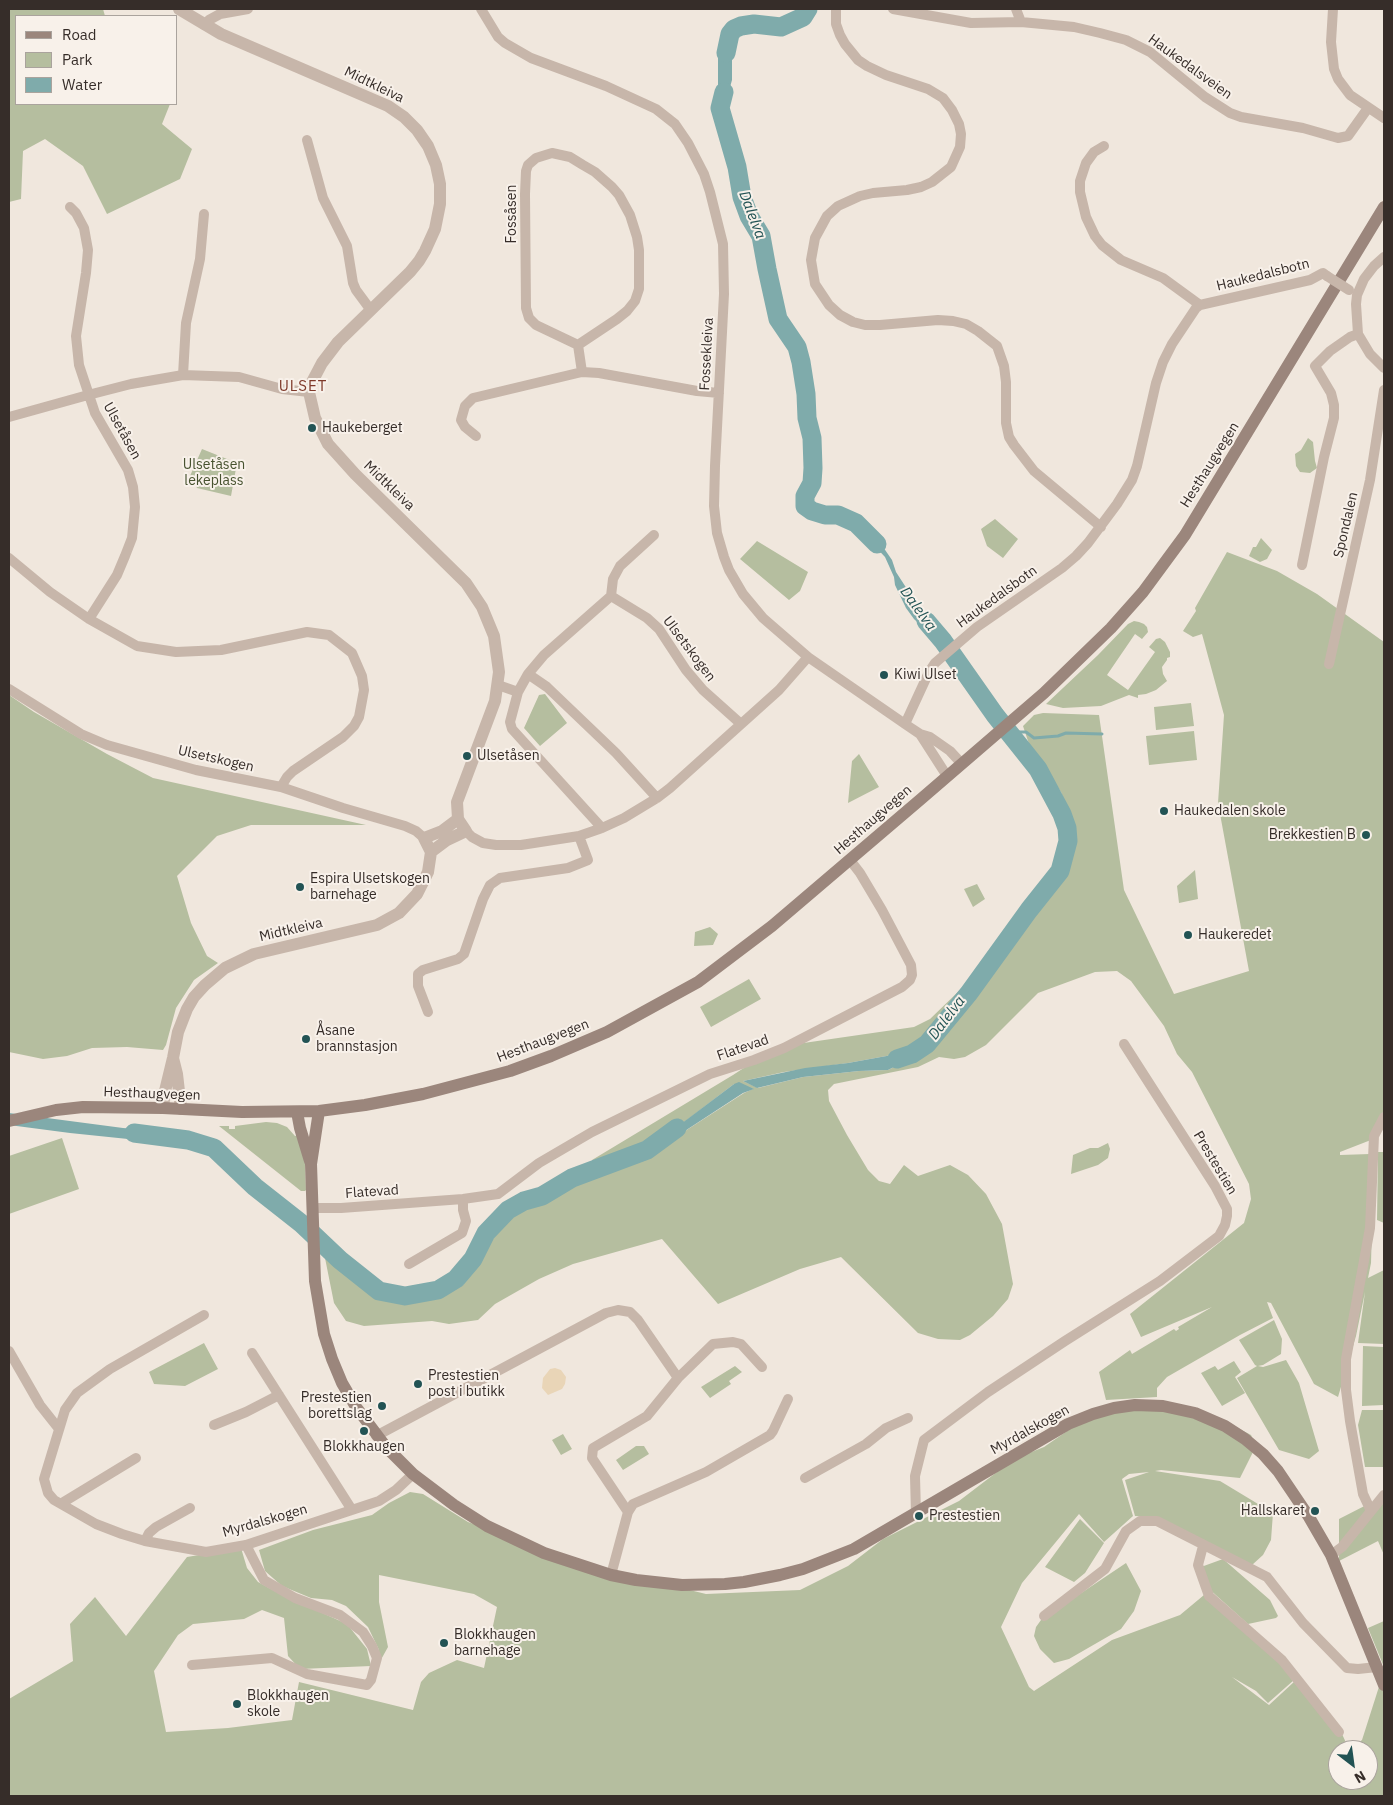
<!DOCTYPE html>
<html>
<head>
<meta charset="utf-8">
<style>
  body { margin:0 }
  #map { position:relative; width:1393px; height:1805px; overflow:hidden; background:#f0e7dd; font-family:"IBM Plex Sans",sans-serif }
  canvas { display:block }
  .frame { position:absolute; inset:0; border:10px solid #362d29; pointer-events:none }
  .legend { position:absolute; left:15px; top:15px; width:162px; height:90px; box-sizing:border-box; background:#f8f1ea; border:1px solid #aaa39d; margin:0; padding:6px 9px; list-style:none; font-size:15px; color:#362d29 }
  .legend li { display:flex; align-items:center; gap:10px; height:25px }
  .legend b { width:25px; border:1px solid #aaa39d }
  .north { position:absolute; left:1328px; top:1740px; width:50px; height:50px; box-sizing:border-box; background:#f8f1ea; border:1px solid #aaa39d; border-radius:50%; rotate:150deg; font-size:14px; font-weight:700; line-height:20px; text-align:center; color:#362d29 }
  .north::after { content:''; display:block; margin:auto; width:18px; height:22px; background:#225354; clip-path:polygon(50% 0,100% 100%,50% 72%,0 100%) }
</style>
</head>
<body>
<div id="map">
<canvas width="1393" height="1805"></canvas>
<div class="frame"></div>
<ul class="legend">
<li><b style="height:6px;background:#9b867c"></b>Road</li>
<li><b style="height:14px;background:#b5be9f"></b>Park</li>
<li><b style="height:14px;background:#7fabab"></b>Water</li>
</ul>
<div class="north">N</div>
</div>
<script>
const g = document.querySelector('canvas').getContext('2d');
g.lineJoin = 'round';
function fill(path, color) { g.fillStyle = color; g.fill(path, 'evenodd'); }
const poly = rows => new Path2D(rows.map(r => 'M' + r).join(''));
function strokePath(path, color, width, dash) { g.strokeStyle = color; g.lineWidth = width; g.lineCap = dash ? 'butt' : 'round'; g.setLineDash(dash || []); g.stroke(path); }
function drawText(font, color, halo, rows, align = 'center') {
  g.font = font + ' "IBM Plex Sans",sans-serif'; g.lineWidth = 4; g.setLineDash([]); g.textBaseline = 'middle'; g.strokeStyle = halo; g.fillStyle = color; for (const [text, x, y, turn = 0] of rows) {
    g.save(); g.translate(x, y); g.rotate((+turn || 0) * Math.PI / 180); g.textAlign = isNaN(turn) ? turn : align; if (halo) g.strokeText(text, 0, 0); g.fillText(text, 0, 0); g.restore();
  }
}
const green = poly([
  [9,9,103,9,105,16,16,16,16,104,170,104,162,124,192,149,180,179,107,214,83,166,45,139,23,151,21,199,9,202],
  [1308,438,1313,442,1315,461,1317,468,1310,473,1300,472,1296,466,1295,454,1301,450],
  [202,449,237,463,231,496,197,488,190,476],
  [995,519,1018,539,1003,558,987,546,981,529],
  [1261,538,1272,550,1267,559,1260,562,1249,556,1253,547,1256,547],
  [757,541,808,572,800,591,789,600,740,559],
  [1227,552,1277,571,1317,594,1384,642,1384,1123,1376,1138,1340,1152,1340,1155,1370,1154,1372,1227,1371,1263,1368,1278,1384,1270,1384,1344,1358,1343,1365,1292,1356,1336,1338,1397,1314,1384,1271,1303,1267,1302,1273,1318,1240,1335,1167,1377,1157,1388,1157,1397,1106,1400,1099,1372,1130,1350,1132,1354,1174,1329,1176,1331,1179,1329,1178,1327,1212,1307,1141,1337,1130,1314,1244,1223,1251,1199,1249,1184,1192,1072,1177,1054,1164,1026,1131,981,1117,971,1095,972,1038,993,986,1045,965,1057,954,1059,939,1057,918,1067,834,1084,828,1090,829,1101,847,1135,868,1170,879,1181,890,1184,904,1165,918,1176,950,1165,968,1175,986,1194,1002,1224,1013,1284,1008,1299,993,1316,970,1335,960,1340,938,1339,918,1333,841,1257,800,1269,718,1304,662,1239,573,1264,539,1279,495,1304,478,1320,449,1324,432,1321,364,1326,346,1321,334,1303,325,1258,371,1294,395,1303,423,1300,454,1290,463,1285,511,1211,594,1175,592,1160,733,1075,776,1047,914,1027,930,1019,961,989,1005,937,1058,879,1067,863,1073,838,1072,821,1061,792,1029,744,1023,726,1034,715,1043,713,1099,715,1124,890,1174,994,1249,971,1218,803,1224,715,1202,634,1193,637,1183,631,1196,611,1195,608],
  [919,1044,921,1054,888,1070,859,1071,803,1077,758,1088,743,1081,784,1072,848,1063,903,1053],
  [734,1084,753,1089,744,1093,668,1142,658,1142],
  [1134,621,1139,622,1144,624,1147,627,1148,632,1142,639,1135,634,1107,675,1128,690,1155,652,1149,647,1156,639,1160,638,1165,642,1170,652,1170,657,1167,658,1167,660,1162,667,1163,674,1167,681,1156,690,1146,694,1138,695,1138,698,1129,695,1101,706,1063,708,1046,704,1098,655,1128,624],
  [545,694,567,723,540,746,524,728,539,695],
  [9,695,34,712,107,754,153,778,366,825,251,825,217,836,177,876,191,923,207,956,218,963,194,980,176,1008,166,1045,163,1050,127,1047,92,1048,67,1056,43,1059,9,1052],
  [1191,703,1194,726,1156,730,1154,707],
  [1194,731,1197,760,1149,765,1146,736],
  [859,754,879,787,848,803,852,761],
  [1195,870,1198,899,1179,903,1177,886],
  [977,884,985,899,973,907,964,889],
  [710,927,718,934,713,945,694,946,695,932],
  [749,979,761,999,711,1027,700,1007],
  [266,1122,277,1123,287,1127,295,1136,298,1135,305,1163,306,1190,305,1191,301,1191,219,1126,229,1126,229,1129,235,1129,235,1126],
  [62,1138,79,1189,9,1214,9,1156],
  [1108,1143,1110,1149,1108,1158,1098,1165,1071,1174,1073,1155,1090,1148,1098,1148],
  [1378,1152,1384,1152,1384,1223,1377,1220],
  [1274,1320,1282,1339,1281,1354,1263,1365,1258,1366,1263,1367,1286,1360,1299,1383,1319,1451,1309,1459,1279,1450,1237,1378,1257,1366,1255,1365,1239,1340],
  [204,1343,218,1369,185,1386,154,1384,149,1372],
  [1363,1346,1384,1347,1384,1405,1362,1406],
  [1234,1361,1241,1372,1235,1377,1245,1393,1222,1406,1201,1373,1215,1366,1218,1370],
  [735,1366,742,1372,729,1381,731,1384,710,1398,701,1387],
  [1125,1405,1221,1419,1251,1435,1256,1446,1240,1478,1161,1470,1155,1471,1220,1481,1273,1513,1271,1540,1263,1555,1252,1565,1156,1517,1135,1516,1125,1480,1149,1472,1129,1474,1122,1479,1133,1516,1104,1542,1079,1514,1022,1583,1001,1627,1029,1687,1034,1691,1112,1640,1180,1615,1204,1595,1265,1647,1294,1680,1268,1703,1256,1691,1232,1677,1269,1705,1295,1681,1342,1734,1348,1747,1347,1750,1338,1750,1338,1780,1368,1780,1368,1750,1349,1750,1362,1740,1384,1671,1384,1796,9,1796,9,1699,73,1661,70,1624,95,1597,126,1636,187,1557,241,1548,247,1568,258,1582,282,1595,347,1624,367,1649,371,1666,300,1669,288,1656,284,1618,262,1610,244,1619,193,1624,178,1635,154,1671,166,1732,228,1728,292,1720,299,1682,413,1710,421,1682,429,1673,457,1660,484,1668,497,1607,474,1594,379,1575,379,1602,388,1647,378,1665,379,1650,368,1627,346,1606,332,1600,311,1598,282,1586,265,1571,259,1550,313,1530,372,1515,389,1503,410,1492,423,1494,468,1522,542,1549,620,1573,706,1594,800,1590,848,1566,883,1539,959,1501,1014,1459,1044,1447,1086,1418],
  [1362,1410,1384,1410,1384,1467,1365,1467,1358,1425],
  [563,1434,572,1449,561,1455,552,1440],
  [636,1446,644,1446,649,1454,623,1470,616,1460],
  [1384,1496,1384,1555,1378,1541,1339,1561,1339,1519],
  [1080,1519,1104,1543,1085,1573,1074,1582,1045,1567],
  [1223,1559,1270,1600,1278,1616,1276,1618,1248,1624,1208,1588,1201,1567],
  [1126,1563,1141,1591,1134,1611,1121,1629,1069,1659,1054,1663,1040,1649,1034,1636,1036,1627,1041,1620],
  [1384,1621,1384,1667,1368,1628]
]);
const sand = poly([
  [555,1368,561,1370,566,1377,565,1384,562,1389,548,1395,542,1388,543,1378,550,1369]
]);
const water = poly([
  [734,29,732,54,732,80,722,116,718,111,718,57,726,33],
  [858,526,864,526,865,530,868,534,881,544,892,560,896,572,918,606,938,630,948,638,939,643,914,619,906,608,895,585,894,577,885,557,870,541,859,531],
  [919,1044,922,1053,888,1070,859,1071,803,1077,757,1088,743,1081,805,1068,848,1063,903,1053],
  [739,1082,754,1089,743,1093,668,1142,657,1142,734,1084],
  [9,1113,123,1128,164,1131,157,1142,70,1133,9,1125]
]);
const stream = poly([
  [1012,735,1019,732,1026,732,1034,738,1058,736,1066,733,1102,734]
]);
const river = poly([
  [726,53,730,34,734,29,741,26,754,24,781,27,803,17,808,9],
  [724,92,720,108,737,167,742,197,749,216,761,236,767,269,778,319,797,347,801,362,806,394,807,418,812,438,813,468,812,483,805,496,805,506,812,511,825,515,838,515,856,523,877,544],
  [897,1059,912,1054,927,1044,969,993,1029,910,1060,871,1068,841,1067,828,1062,814,1038,769,995,715,943,641,926,621],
  [134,1133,188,1140,214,1148,255,1187,302,1224,340,1260,379,1291,405,1296,438,1290,456,1279,473,1259,486,1233,508,1210,524,1201,542,1196,572,1178,647,1150,677,1128]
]);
const minor = poly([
  [481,9,498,37,505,43,531,58,606,86,656,109,675,124,688,143,704,174,710,192,723,244,724,294,715,466,714,506,717,533,724,557,729,570,743,594,763,618,808,657,905,724,920,734,930,737,950,751,962,764],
  [836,9,836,24,840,35,845,44,858,60,867,66,886,75,928,89,943,98,952,110,959,124,961,134,960,147,951,167,932,182,921,187,907,190,873,193,860,196,838,206,827,216,815,238,811,260,815,284,829,305,840,315,853,322,865,325,880,325,938,320,953,321,966,324,978,331,997,346,1004,366,1006,382,1006,423,1009,437,1014,445,1034,471,1101,527],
  [893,9,971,23,1021,22,1074,27,1100,33,1126,40,1150,52,1205,97,1230,113,1241,117,1303,128,1338,138,1348,136,1368,108],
  [1016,9,1021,22],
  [1333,9,1331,42,1334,69,1338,79,1350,95,1384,118],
  [204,25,209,20,220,14,248,9],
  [307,140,323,198,347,246,353,283,356,290,370,309],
  [1104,146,1094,152,1086,163,1080,181,1080,192,1086,217,1095,236,1102,245,1121,260,1163,278,1200,305],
  [552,153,570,157,583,165,595,172,612,187,619,195,630,215,637,237,639,250,639,289,635,301,627,311,617,319,578,345,536,325,529,318,526,308,525,194,526,171,528,165,536,158,552,153],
  [70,207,76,213,84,228,88,250,86,273,76,336,79,365,95,413,128,470,133,487,135,507,132,538,125,556,117,575,89,619],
  [1384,257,1374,266,1364,279,1357,295,1356,304,1358,334,1370,354,1384,368],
  [578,345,582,372],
  [183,375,186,323,200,259,204,214],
  [9,417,88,395,131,384,183,375,239,377,282,389,309,392],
  [476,436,465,427,461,420,465,406,473,398,582,372,599,373,697,391,719,393],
  [9,558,50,592,89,619,137,646,176,652,221,650,307,632,329,635,352,653,362,676,364,690,359,717,354,726,343,737,293,771,287,777,281,787],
  [1302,565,1324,457,1334,418,1334,405,1331,393,1315,366,1330,351,1350,337,1358,334],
  [611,596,647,618,659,629,686,670,703,690,741,724],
  [611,596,613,579,620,566,654,535],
  [1329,664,1370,480,1384,390],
  [528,674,547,687,616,753,657,798],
  [498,685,518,692,528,674,544,655,611,596],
  [9,689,81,734,107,745,196,770,281,787,343,808,405,826,416,831,424,838],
  [518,692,510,722,512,729,602,828],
  [905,724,929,672,935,663,977,627,1062,568,1076,556,1088,543,1117,504,1132,480,1137,466,1156,383,1163,362,1172,344,1196,308,1200,305,1310,280,1323,273,1327,276],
  [920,734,947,776],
  [466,831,472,837,483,843,496,845,521,845,579,836,602,828,624,818,657,798,670,788,779,690,808,657],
  [428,1012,418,986,418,974,423,970,458,959,464,954,483,899,490,885,500,878,568,868,588,860,579,836],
  [313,1208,341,1208,463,1199,498,1194,539,1163,592,1132,710,1074,754,1060,784,1048,902,987,910,980,912,975,911,965,882,910,860,873,850,860],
  [409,1264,462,1233,466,1221,463,1210,463,1199],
  [204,1315,110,1369,77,1393,65,1410,44,1479,48,1493,54,1500,96,1524,122,1534,145,1541,206,1552,246,1545,379,1501,396,1490,413,1474],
  [9,1351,40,1405,59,1429],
  [252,1353,352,1510],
  [214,1425,246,1412,279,1395],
  [376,1436,606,1313,618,1310,630,1312,638,1320,678,1378,713,1344,733,1342,741,1344,762,1367],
  [805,1478,866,1444,886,1428,908,1418],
  [62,1503,136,1458],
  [1371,1511,1363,1494,1350,1421,1346,1390,1346,1359,1370,1228,1374,1136,1384,1117],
  [628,1512,592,1458,593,1448,647,1416,678,1378],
  [916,1514,915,1476,924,1440,988,1392,1065,1341,1160,1281,1219,1236,1225,1225,1227,1216,1227,1209,1215,1186,1124,1044],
  [145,1541,149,1533,156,1527,190,1508],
  [1203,1546,1198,1565,1209,1596,1282,1660,1339,1732],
  [1331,1555,1342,1547,1384,1495],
  [611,1575,628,1512,633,1504,706,1472,770,1435,773,1431,788,1399],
  [1044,1616,1105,1569,1126,1531,1140,1521,1157,1521,1267,1577,1303,1623,1347,1668,1358,1669,1377,1667],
  [192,1665,272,1658,307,1674,367,1685,371,1680,377,1658,372,1646,363,1632,340,1615,295,1598,264,1580,246,1545]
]);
const tertiary = poly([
  [179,9,221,34,388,106,404,117,417,130,428,146,436,165,440,184,440,204,435,229,425,251,419,261,410,272,338,342,322,363,312,382,309,392,315,418,328,444,355,474,466,583,482,607,494,636,499,672,495,701,457,802,458,819,466,831,447,840,431,852],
  [173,1058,177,1074,181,1109],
  [163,1108,165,1091,173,1058,178,1032,187,1009,194,997,205,985,225,968,254,954,377,925,399,913,417,894,428,872,431,852,424,838,442,831,458,819]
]);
const secondary = poly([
  [319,1111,311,1164,315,1281,324,1334,332,1359,342,1383,356,1407,386,1447,413,1474,454,1505,487,1526,544,1553,611,1575,636,1580,682,1585,725,1584,744,1582,780,1575,803,1569,854,1549,1068,1424,1093,1414,1114,1408,1135,1405,1163,1406,1195,1413,1225,1426,1245,1439,1263,1454,1278,1471,1309,1517,1331,1555,1384,1685],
  [297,1112,300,1128,310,1161],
  [9,1121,56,1110,83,1107,163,1108,242,1112,319,1111,365,1105,423,1094,510,1071,551,1056,607,1032,698,982,772,926,921,799,1044,693,1111,628,1143,592,1185,535,1384,207]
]);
const minorBridge = poly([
  [1327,276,1349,290]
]);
const markers = [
  [312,428,5,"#225354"],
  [884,675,5,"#225354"],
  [467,756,5,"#225354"],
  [1164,811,5,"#225354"],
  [1366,835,5,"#225354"],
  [300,887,5,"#225354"],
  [1188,935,5,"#225354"],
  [306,1039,5,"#225354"],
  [418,1384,5,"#225354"],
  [382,1406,5,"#225354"],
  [364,1431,5,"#225354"],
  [1315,1511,5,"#225354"],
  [919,1516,5,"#225354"],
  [444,1643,5,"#225354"],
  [237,1704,5,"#225354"]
];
const streetNames = [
  ["Haukedalsveien",1190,67,36],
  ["Midtkleiva",374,85,26],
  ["Fossåsen",512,214,-90],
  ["Haukedalsbotn",1263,275,-14],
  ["Fossekleiva",707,354,-87],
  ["Ulsetåsen",122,431,61],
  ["Hesthaugvegen",1210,465,-58],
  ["Midtkleiva",389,486,44],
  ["Spondalen",1346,525,-77],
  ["Haukedalsbotn",997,597,-36],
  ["Ulsetskogen",689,649,53],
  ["Ulsetskogen",216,759,13],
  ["Hesthaugvegen",873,820,-41],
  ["Midtkleiva",291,930,-13],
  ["Hesthaugvegen",543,1041,-21],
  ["Flatevad",743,1048,-19],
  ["Hesthaugvegen",152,1094,2],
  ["Prestestien",1215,1163,59],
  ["Flatevad",372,1192,-4],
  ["Myrdalskogen",1030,1430,-29],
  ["Myrdalskogen",265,1521,-16]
];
const poiNames = [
  ["Haukeberget",322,428],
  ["Kiwi Ulset",894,675],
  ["Ulsetåsen",477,756],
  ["Haukedalen skole",1174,811],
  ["Brekkestien B",1356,835,"right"],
  ["Espira Ulsetskogen",310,879],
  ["barnehage",310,895],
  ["Haukeredet",1198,935],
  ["Åsane",316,1031],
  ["brannstasjon",316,1047],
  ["Prestestien",428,1376],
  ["post i butikk",428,1392],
  ["Prestestien",372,1398,"right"],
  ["borettslag",372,1414,"right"],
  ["Blokkhaugen",364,1447,"center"],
  ["Hallskaret",1305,1511,"right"],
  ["Prestestien",929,1516],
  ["Blokkhaugen",454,1635],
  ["barnehage",454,1651],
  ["Blokkhaugen",247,1696],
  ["skole",247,1712]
];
const parkNames = [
  ["Ulsetåsen",214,465],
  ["lekeplass",214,481]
];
const waterNames = [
  ["Dalelva",752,215,69],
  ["Dalelva",918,609,54],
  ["Dalelva",947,1018,-53]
];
const neighbourhoodNames = [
  ["ULSET",303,387]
];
fill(green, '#b5be9f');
fill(sand, '#e9d5b7');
fill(water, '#7fabab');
strokePath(stream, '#7fabab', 3);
strokePath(river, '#7fabab', 19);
strokePath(minor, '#c7b6aa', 10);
strokePath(tertiary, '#c7b6aa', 12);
strokePath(secondary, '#9b867c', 12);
strokePath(minorBridge, '#c7b6aa', 10);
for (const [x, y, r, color] of markers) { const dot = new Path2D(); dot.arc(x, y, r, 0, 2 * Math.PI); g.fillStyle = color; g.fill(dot); strokePath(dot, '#f8f1ea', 2); }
drawText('14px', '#362d29', '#f8f1ea', streetNames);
drawText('14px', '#362d29', '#f8f1ea', poiNames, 'left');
drawText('14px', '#47522f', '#f8f1ea', parkNames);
drawText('italic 15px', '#225354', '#f8f1ea', waterNames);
g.letterSpacing = '1px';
drawText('15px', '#7e3929', '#f8f1ea', neighbourhoodNames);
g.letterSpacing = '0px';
</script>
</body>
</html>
